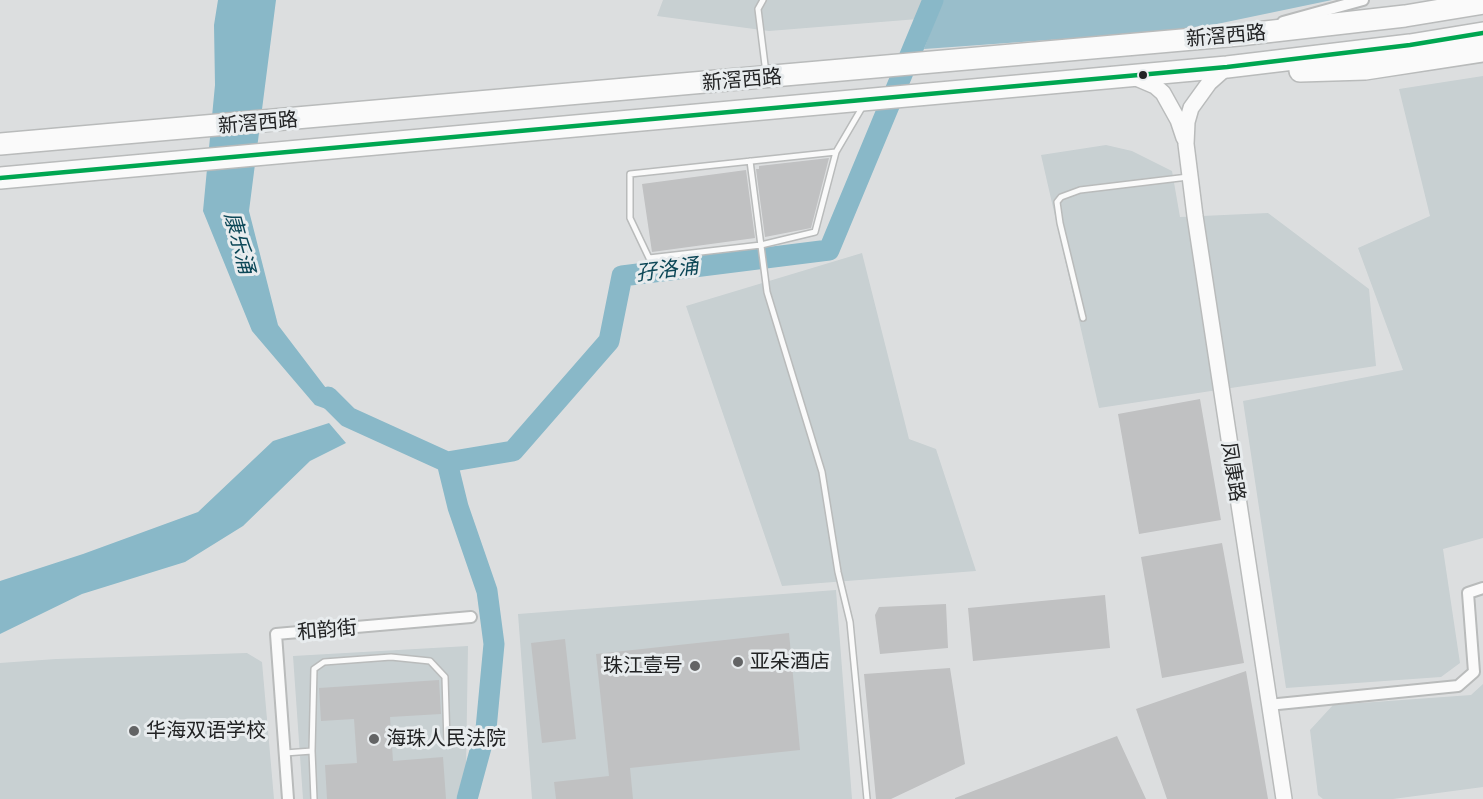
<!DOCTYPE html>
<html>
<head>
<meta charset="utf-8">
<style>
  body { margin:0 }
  canvas { display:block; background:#dcdedf }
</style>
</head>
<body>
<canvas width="1483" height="799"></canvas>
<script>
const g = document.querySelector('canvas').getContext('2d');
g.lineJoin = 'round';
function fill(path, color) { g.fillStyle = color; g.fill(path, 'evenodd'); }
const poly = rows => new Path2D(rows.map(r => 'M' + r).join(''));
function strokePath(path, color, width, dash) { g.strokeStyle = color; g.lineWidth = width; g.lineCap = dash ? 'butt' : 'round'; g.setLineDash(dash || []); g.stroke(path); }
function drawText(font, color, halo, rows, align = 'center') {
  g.font = font + ' "Asap Condensed","Noto Sans SC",sans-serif'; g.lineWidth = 6; g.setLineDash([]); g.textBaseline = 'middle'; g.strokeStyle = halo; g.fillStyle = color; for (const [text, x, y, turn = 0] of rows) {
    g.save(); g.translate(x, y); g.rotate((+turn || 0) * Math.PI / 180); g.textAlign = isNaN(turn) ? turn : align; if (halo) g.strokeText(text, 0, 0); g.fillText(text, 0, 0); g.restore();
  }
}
const built = poly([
  [663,0,927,0,918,19,769,31,657,16],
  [1483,76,1483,538,1443,549,1460,663,1441,677,1286,688,1243,401,1403,370,1358,248,1430,216,1399,89],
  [1106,145,1132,151,1172,171,1180,217,1268,213,1369,289,1376,366,1099,408,1041,155],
  [862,253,909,439,936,449,976,571,782,586,686,306],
  [836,590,852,799,532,799,518,614],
  [468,646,466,768,456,799,303,799,293,656],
  [247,653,262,662,274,799,0,799,0,663,56,659],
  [1483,684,1483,787,1393,799,1323,799,1318,795,1310,730,1333,705,1471,695]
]);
const forest = poly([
  [942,0,1332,0,1188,30,924,49]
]);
const water = poly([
  [218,0,276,0,249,211,278,325,348,417,315,405,252,331,203,211,215,85,214,25],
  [329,423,346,443,310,461,243,526,185,562,82,594,0,634,0,581,83,554,198,512,273,441]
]);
const river = poly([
  [328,397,348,417,447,462,513,451,609,341,622,276,829,250,933,0],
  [447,462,458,507,487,591,494,644,486,729,467,799]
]);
const building = poly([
  [829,158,811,228,765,237,756,169,759,169,759,166],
  [746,170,755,238,652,252,642,184],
  [1200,399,1221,520,1139,534,1118,414],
  [1222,543,1244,663,1162,678,1141,557],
  [1105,595,1110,648,973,661,968,608],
  [946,604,948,648,880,654,875,615,879,607],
  [789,633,800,750,630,768,633,799,556,799,554,782,609,776,596,654],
  [565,639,576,739,542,743,531,643],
  [950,668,965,764,891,799,876,799,864,674],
  [1246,671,1268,799,1167,799,1136,709],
  [439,680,441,714,390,717,393,761,443,757,446,799,327,799,325,765,357,763,354,719,321,721,319,688],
  [1117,736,1146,799,955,799,955,798]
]);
const lane = poly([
  [763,0,758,9,766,73],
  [836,152,815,232,761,245,649,258,630,218,630,174,836,152,863,106],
  [750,161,767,292,822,472,838,572,850,622,867,799],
  [1083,318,1060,223,1057,202,1061,197,1080,190,1188,177],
  [312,751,314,799],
  [285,753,312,751,314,669,324,662,391,657,430,661,445,677,447,743]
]);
const street = poly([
  [1283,22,1363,0],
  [1268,705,1458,686,1474,672,1468,593,1483,588],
  [288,799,276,634,471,617]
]);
const secondary = poly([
  [1227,67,1209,83,1191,108,1187,122,1186,144,1195,216,1284,799],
  [1134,77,1155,86,1163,93,1178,120,1184,138]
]);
const highway = poly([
  [1300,71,1365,69,1483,51],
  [0,144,1239,35,1405,16,1483,3],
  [0,178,1227,67,1410,45,1483,33]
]);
const bus1 = poly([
  [0,178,1227,67,1410,45,1483,33]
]);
const markers = [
  [1143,75,5,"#222324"],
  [738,662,6,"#636465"],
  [695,666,6,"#636465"],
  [134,731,6,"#636465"],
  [374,739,6,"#636465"]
];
const streetNames = [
  ["新滘西路",1226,36,-5],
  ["新滘西路",742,80,-5],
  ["新滘西路",258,123,-5],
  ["凤康路",1233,472,81],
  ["和韵街",327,630,-5]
];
const poiNames = [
  ["亚朵酒店",750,662],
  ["珠江壹号",683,666,"right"],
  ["华海双语学校",146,731],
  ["海珠人民法院",386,739]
];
const waterNames = [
  ["康乐涌",239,243,75],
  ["孖洛涌",667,270,-7]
];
fill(built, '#c8d0d2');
fill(forest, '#99becb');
fill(water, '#89b8c8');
strokePath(river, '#89b8c8', 21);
fill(building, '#c0c1c2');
strokePath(lane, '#b9bbbb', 8);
strokePath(street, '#b9bbbb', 14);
strokePath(secondary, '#b9bbbb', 18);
strokePath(highway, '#b9bbbb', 24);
strokePath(lane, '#fafafa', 5);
strokePath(street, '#fafafa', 10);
strokePath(secondary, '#fafafa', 15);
strokePath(highway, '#fafafa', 21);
strokePath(bus1, '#00a651', 4.5);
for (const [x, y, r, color] of markers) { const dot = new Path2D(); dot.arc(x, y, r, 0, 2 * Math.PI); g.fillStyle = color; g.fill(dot); strokePath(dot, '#e8ecee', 2); }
drawText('20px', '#222324', '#e8ecee', streetNames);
drawText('20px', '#222324', '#e8ecee', poiNames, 'left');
drawText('italic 21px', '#0c4757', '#e8ecee', waterNames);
</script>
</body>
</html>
